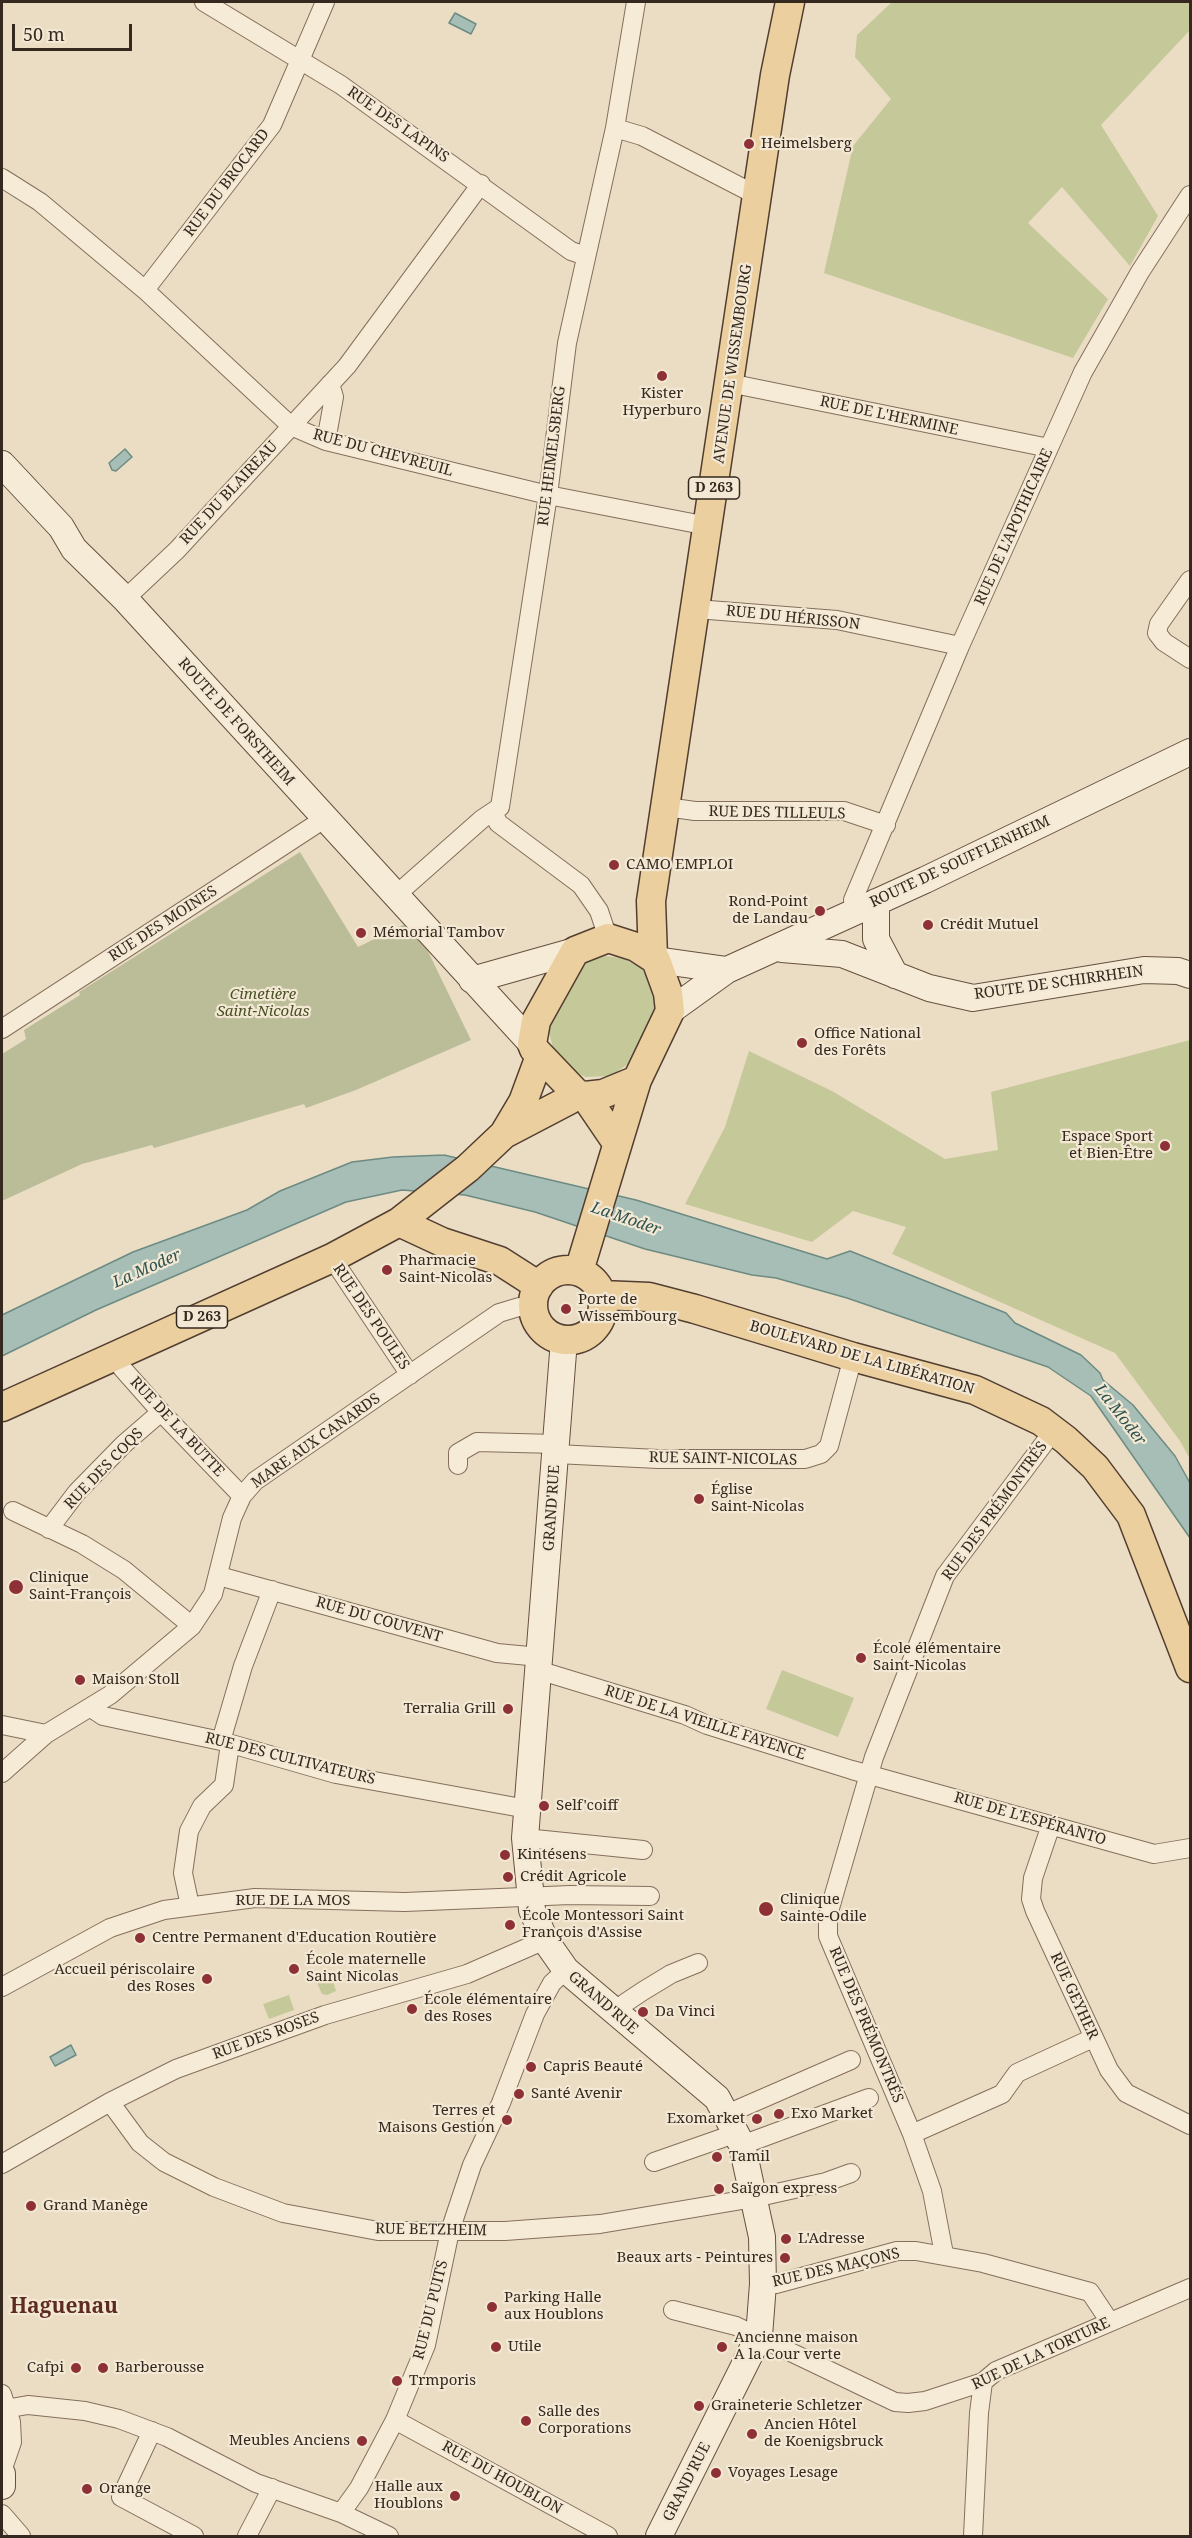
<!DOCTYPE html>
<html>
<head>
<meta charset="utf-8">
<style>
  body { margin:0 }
  #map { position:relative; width:1192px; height:2538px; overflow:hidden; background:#ebddc4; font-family:"Noto Serif",serif }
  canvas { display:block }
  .frame { position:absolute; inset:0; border:3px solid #35281f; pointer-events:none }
  .scale { position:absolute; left:12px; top:24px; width:120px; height:27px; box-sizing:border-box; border:3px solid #35281f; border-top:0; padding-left:8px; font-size:18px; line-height:21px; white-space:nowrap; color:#35281f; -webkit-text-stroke:4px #f3e8d3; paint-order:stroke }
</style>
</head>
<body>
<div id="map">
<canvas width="1192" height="2538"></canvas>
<div class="frame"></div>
<div class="scale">50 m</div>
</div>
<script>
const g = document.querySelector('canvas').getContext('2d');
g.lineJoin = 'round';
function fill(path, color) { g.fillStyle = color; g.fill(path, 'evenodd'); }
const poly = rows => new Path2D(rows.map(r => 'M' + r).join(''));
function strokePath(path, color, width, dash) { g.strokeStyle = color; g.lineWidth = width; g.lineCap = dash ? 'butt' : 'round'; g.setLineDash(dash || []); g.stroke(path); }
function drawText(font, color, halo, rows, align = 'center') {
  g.font = font + ' "Noto Serif",serif'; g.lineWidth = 4.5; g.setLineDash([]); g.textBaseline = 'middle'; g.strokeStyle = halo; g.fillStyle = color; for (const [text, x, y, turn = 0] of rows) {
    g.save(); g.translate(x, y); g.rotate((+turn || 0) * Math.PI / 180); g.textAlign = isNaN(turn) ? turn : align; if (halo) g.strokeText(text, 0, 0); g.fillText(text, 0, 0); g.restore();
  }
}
const green = poly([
  [892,2,1189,2,1190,30,1101,125,1158,216,1130,266,1062,187,1028,223,1108,299,1073,358,824,273,853,146,891,99,855,57,857,35],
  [605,956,622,958,641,968,649,977,657,1007,632,1061,611,1076,586,1077,570,1071,554,1052,548,1028,550,1018,582,964],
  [1190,1040,1190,1459,1180,1441,1115,1353,892,1254,906,1227,853,1211,812,1242,685,1204,725,1127,749,1051,832,1091,945,1159,998,1150,991,1092],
  [782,1670,854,1698,838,1737,766,1709],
  [325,1974,331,1974,336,1991,327,1995,322,1994,318,1985,318,1980,325,1979],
  [289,1995,294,2010,269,2019,263,2004]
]);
const cemetery = poly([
  [300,852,358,947,407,923,421,937,471,1040,356,1090,306,1108,304,1104,154,1148,152,1145,82,1164,2,1201,2,1054,26,1039,24,1030,80,995,79,992]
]);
const water = poly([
  [455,13,476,24,471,34,449,23,455,13],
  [125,449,132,457,116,471,112,470,109,463,125,449],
  [444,1155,636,1200,827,1259,850,1251,1006,1313,1015,1323,1081,1355,1100,1373,1103,1380,1133,1405,1175,1456,1190,1483,1190,1538,1091,1396,1048,1367,847,1298,776,1278,752,1275,645,1249,535,1212,465,1195,402,1190,346,1202,96,1310,2,1356,2,1315,133,1252,247,1210,280,1191,352,1162,393,1157,444,1155],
  [71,2045,76,2055,55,2066,50,2057,71,2045]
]);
const street = poly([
  [204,2,341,85,571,251,586,256],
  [615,128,636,2],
  [2,178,40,202,145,290,291,426,326,441,548,495,708,526],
  [145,290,272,125,325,2],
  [729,383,1049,448],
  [326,441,334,397,330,384],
  [1190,580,1159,624,1157,633,1164,642,1190,659],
  [125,599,177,550,347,366,481,184],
  [696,609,837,620,960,646],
  [666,807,695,811,844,811,886,825],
  [494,813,498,823,581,885,599,911,608,938],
  [396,895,482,819,500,807,548,495,567,343,615,128,642,136,758,196],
  [855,912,853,900,960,646,1083,372,1140,272,1190,195],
  [2,1029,324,819],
  [332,1258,410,1375],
  [116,1356,122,1368,161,1412,242,1496],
  [556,1454,658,1459,805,1459,821,1454,829,1446,853,1357],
  [458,1465,458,1453,477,1442,557,1444],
  [13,1511,82,1544,124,1570,192,1626],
  [49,1529,77,1492,124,1444,161,1412],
  [219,1576,497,1653,540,1657],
  [539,1673,551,1674,685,1715,707,1725,852,1770,1154,1854,1190,1848],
  [91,1708,103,1716,221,1741,336,1774,527,1809],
  [2,1725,46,1734],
  [221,1741,243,1666,272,1590],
  [2,1773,46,1734,110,1695,192,1626,213,1594,232,1518,242,1496,255,1481,499,1313,519,1307,533,1307],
  [1051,1825,1033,1878,1031,1899,1035,1911,1109,2070,1126,2093,1190,2125],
  [525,1838,643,1850],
  [190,1906,183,1873,189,1831,202,1806,224,1785,230,1744],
  [2,1987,110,1928,164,1910,255,1898,405,1902,570,1895,650,1896],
  [616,2015,625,2003,643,1991,671,1974,698,1963],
  [110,2102,140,2143,164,2162,214,2187,283,2213,378,2231,505,2231,600,2224,754,2198,826,2182,851,2173],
  [727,2114,851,2060],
  [912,2134,1002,2094,1017,2073,1093,2038],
  [742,2145,869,2098],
  [654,2162,737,2133],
  [2,2164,110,2102,176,2069,325,2015,467,1974,545,1940],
  [944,2254,932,2191,912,2134,828,1936,828,1915,874,1757,945,1576,1054,1430],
  [763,2284,776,2284,897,2251,916,2251,983,2263,1090,2292,1110,2322],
  [673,2310,736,2326,895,2402,908,2403,925,2401,983,2382,996,2371,1190,2288],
  [2,2394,11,2422,12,2442,2,2471],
  [2,2415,5,2409,28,2405,85,2411,119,2419,167,2437,256,2483,341,2513,389,2536],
  [395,2420,608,2536],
  [152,2431,121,2497,194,2536],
  [341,2513,359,2488,395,2420,426,2345,450,2231,472,2165,501,2103,535,2014,552,1983,566,1970],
  [2,2514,21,2536],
  [247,2536,272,2488],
  [973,2536,979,2413,983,2382]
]);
const secondary = poly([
  [2,464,61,527,74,549,125,599,532,1044],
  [876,902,876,939,895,975],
  [782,949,842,954,929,988,973,998,1144,970,1178,971,1190,975],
  [656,960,727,970],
  [472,980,575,951],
  [670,1011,727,970,925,880,1190,752],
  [564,1340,525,1838,532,1910,545,1940,566,1970,717,2098,742,2145,762,2237,763,2284,759,2336,659,2536],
  [2,2474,2,2486]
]);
const primary = poly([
  [653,957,651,901,775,75,790,2],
  [585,1096,617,1143],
  [504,1134,569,1100,577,1094],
  [399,1222,442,1242,500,1261,539,1286],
  '533 1305a35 35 0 1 1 70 0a35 35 0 1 1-70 0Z',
  [579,1271,637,1080,670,1011,668,993,656,960,636,947,608,938,575,951,536,1021,532,1044,534,1049,577,1094,585,1096,603,1094,637,1080],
  [602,1295,649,1297,695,1309,853,1357,975,1390,1041,1421,1066,1440,1095,1467,1131,1515,1190,1668],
  [2,1407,332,1258,399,1222,468,1168,504,1134,523,1102,540,1056]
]);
const markers = [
  [749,144,6,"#8e3136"],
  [662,376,6,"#8e3136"],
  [614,865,6,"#8e3136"],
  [820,911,6,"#8e3136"],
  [928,925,6,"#8e3136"],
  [361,933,6,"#8e3136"],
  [802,1043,6,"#8e3136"],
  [1165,1146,6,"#8e3136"],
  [387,1270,6,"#8e3136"],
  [566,1309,6,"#8e3136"],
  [699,1499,6,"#8e3136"],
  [16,1587,8,"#8e3136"],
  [861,1658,6,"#8e3136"],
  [80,1680,6,"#8e3136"],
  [508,1709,6,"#8e3136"],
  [544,1806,6,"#8e3136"],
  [505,1855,6,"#8e3136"],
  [508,1877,6,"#8e3136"],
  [766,1909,8,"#8e3136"],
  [510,1925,6,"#8e3136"],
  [140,1938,6,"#8e3136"],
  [294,1969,6,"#8e3136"],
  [207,1979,6,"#8e3136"],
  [412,2009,6,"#8e3136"],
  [643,2012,6,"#8e3136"],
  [531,2067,6,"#8e3136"],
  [519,2094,6,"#8e3136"],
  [779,2114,6,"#8e3136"],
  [757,2119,6,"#8e3136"],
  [507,2120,6,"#8e3136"],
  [717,2157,6,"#8e3136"],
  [719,2189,6,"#8e3136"],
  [31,2206,6,"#8e3136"],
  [786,2239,6,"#8e3136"],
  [785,2258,6,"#8e3136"],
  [492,2307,6,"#8e3136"],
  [496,2347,6,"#8e3136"],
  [722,2347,6,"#8e3136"],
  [76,2368,6,"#8e3136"],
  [103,2368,6,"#8e3136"],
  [397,2381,6,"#8e3136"],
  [699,2406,6,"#8e3136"],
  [526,2421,6,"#8e3136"],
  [752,2434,6,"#8e3136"],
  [362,2441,6,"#8e3136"],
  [716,2473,6,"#8e3136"],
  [87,2489,6,"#8e3136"],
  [455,2496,6,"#8e3136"]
];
const shields = [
  [714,488,51],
  [202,1317,51]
];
const shieldNames = [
  ["D 263",714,488],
  ["D 263",202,1317]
];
const streetNames = [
  ["RUE DES LAPINS",398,125,35],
  ["RUE DU BROCARD",227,183,-53],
  ["AVENUE DE WISSEMBOURG",733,364,-82],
  ["RUE DE L'HERMINE",889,416,12],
  ["RUE DU CHEVREUIL",383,453,15],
  ["RUE HEIMELSBERG",552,456,-83],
  ["RUE DU BLAIREAU",229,493,-47],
  ["RUE DE L'APOTHICAIRE",1014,527,-66],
  ["RUE DU HÉRISSON",793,618,6],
  ["ROUTE DE FORSTHEIM",236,722,48],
  ["RUE DES TILLEULS",777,813,1],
  ["ROUTE DE SOUFFLENHEIM",960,862,-25],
  ["RUE DES MOINES",163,924,-33],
  ["ROUTE DE SCHIRRHEIN",1059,983,-8],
  ["RUE DES POULES",371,1317,56],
  ["BOULEVARD DE LA LIBÉRATION",862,1358,16],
  ["RUE DE LA BUTTE",177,1427,47],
  ["MARE AUX CANARDS",316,1441,-35],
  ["RUE SAINT-NICOLAS",723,1459,1],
  ["RUE DES COQS",104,1469,-46],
  ["GRAND'RUE",552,1508,-86],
  ["RUE DES PRÉMONTRÉS",995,1511,-54],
  ["RUE DU COUVENT",379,1620,16],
  ["RUE DE LA VIEILLE FAYENCE",705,1723,18],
  ["RUE DES CULTIVATEURS",290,1759,14],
  ["RUE DE L'ESPÉRANTO",1030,1819,16],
  ["RUE DE LA MOS",293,1901],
  ["RUE GEYHER",1074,1996,65],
  ["GRAND'RUE",603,2003,41],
  ["RUE DES PRÉMONTRÉS",866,2025,67],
  ["RUE DES ROSES",266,2036,-20],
  ["RUE BETZHEIM",431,2230,1],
  ["RUE DES MAÇONS",836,2268,-13],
  ["RUE DU PUITS",431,2310,-76],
  ["RUE DE LA TORTURE",1041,2354,-25],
  ["RUE DU HOUBLON",502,2478,29],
  ["GRAND'RUE",687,2482,-63]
];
const poiNames = [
  ["Heimelsberg",761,144],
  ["Kister",662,394,"center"],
  ["Hyperburo",662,411,"center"],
  ["CAMO EMPLOI",626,865],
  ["Rond-Point",808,902,"right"],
  ["de Landau",808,919,"right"],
  ["Crédit Mutuel",940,925],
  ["Mémorial Tambov",373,933],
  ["Office National",814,1034],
  ["des Forêts",814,1051],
  ["Espace Sport",1153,1137,"right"],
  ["et Bien-Être",1153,1154,"right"],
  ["Pharmacie",399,1261],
  ["Saint-Nicolas",399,1278],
  ["Porte de",578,1300],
  ["Wissembourg",578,1317],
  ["Église",711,1490],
  ["Saint-Nicolas",711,1507],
  ["Clinique",29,1578],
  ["Saint-François",29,1595],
  ["École élémentaire",873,1649],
  ["Saint-Nicolas",873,1666],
  ["Maison Stoll",92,1680],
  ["Terralia Grill",496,1709,"right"],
  ["Self'coiff",556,1806],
  ["Kintésens",517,1855],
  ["Crédit Agricole",520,1877],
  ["Clinique",780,1900],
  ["Sainte-Odile",780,1917],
  ["École Montessori Saint",522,1916],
  ["François d'Assise",522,1933],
  ["Centre Permanent d'Education Routière",152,1938],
  ["École maternelle",306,1960],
  ["Saint Nicolas",306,1977],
  ["Accueil périscolaire",195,1970,"right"],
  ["des Roses",195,1987,"right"],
  ["École élémentaire",424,2000],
  ["des Roses",424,2017],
  ["Da Vinci",655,2012],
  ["CapriS Beauté",543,2067],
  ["Santé Avenir",531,2094],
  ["Terres et",495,2111,"right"],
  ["Maisons Gestion",495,2128,"right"],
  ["Exo Market",791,2114],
  ["Exomarket",745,2119,"right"],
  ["Tamil",729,2157],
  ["Saïgon express",731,2189],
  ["Grand Manège",43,2206],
  ["L'Adresse",798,2239],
  ["Beaux arts - Peintures",773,2258,"right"],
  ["Parking Halle",504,2298],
  ["aux Houblons",504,2315],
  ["Ancienne maison",734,2338],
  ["A la Cour verte",734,2355],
  ["Utile",508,2347],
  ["Cafpi",64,2368,"right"],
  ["Barberousse",115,2368],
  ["Trmporis",409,2381],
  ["Graineterie Schletzer",711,2406],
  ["Salle des",538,2412],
  ["Corporations",538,2429],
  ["Ancien Hôtel",764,2425],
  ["de Koenigsbruck",764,2442],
  ["Meubles Anciens",350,2441,"right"],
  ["Voyages Lesage",728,2473],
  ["Halle aux",443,2487,"right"],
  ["Houblons",443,2504,"right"],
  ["Orange",99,2489]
];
const parkNames = [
  ["Cimetière",263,995],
  ["Saint-Nicolas",263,1012]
];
const waterNames = [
  ["La Moder",626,1219,19],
  ["La Moder",147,1269,-24],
  ["La Moder",1120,1415,52]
];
const districtNames = [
  ["Haguenau",64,2307]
];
fill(green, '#c5c899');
fill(cemetery, '#bbbd98');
fill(water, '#a6beb6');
strokePath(water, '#6d8b82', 1.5);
strokePath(street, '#846f5c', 20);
strokePath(secondary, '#66503f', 28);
strokePath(primary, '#523e30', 31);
strokePath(street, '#f6ebd7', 18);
strokePath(secondary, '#f6ebd7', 26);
strokePath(primary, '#ebcf9f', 28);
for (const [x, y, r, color] of markers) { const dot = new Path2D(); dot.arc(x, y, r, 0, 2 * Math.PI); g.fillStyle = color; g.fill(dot); strokePath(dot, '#f3e8d3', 2); }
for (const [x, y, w] of shields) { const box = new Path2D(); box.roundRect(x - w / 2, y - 11, w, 22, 4.5); g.fillStyle = '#f3e8d3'; g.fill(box); strokePath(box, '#35281f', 1.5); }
drawText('bold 14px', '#35281f', null, shieldNames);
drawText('15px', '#35281f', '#f3e8d3', streetNames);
drawText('15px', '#35281f', '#f3e8d3', poiNames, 'left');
drawText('italic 15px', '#485027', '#f3e8d3', parkNames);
drawText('italic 16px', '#2f534f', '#f3e8d3', waterNames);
drawText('bold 21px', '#5e2b21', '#f3e8d3', districtNames);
</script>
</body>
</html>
